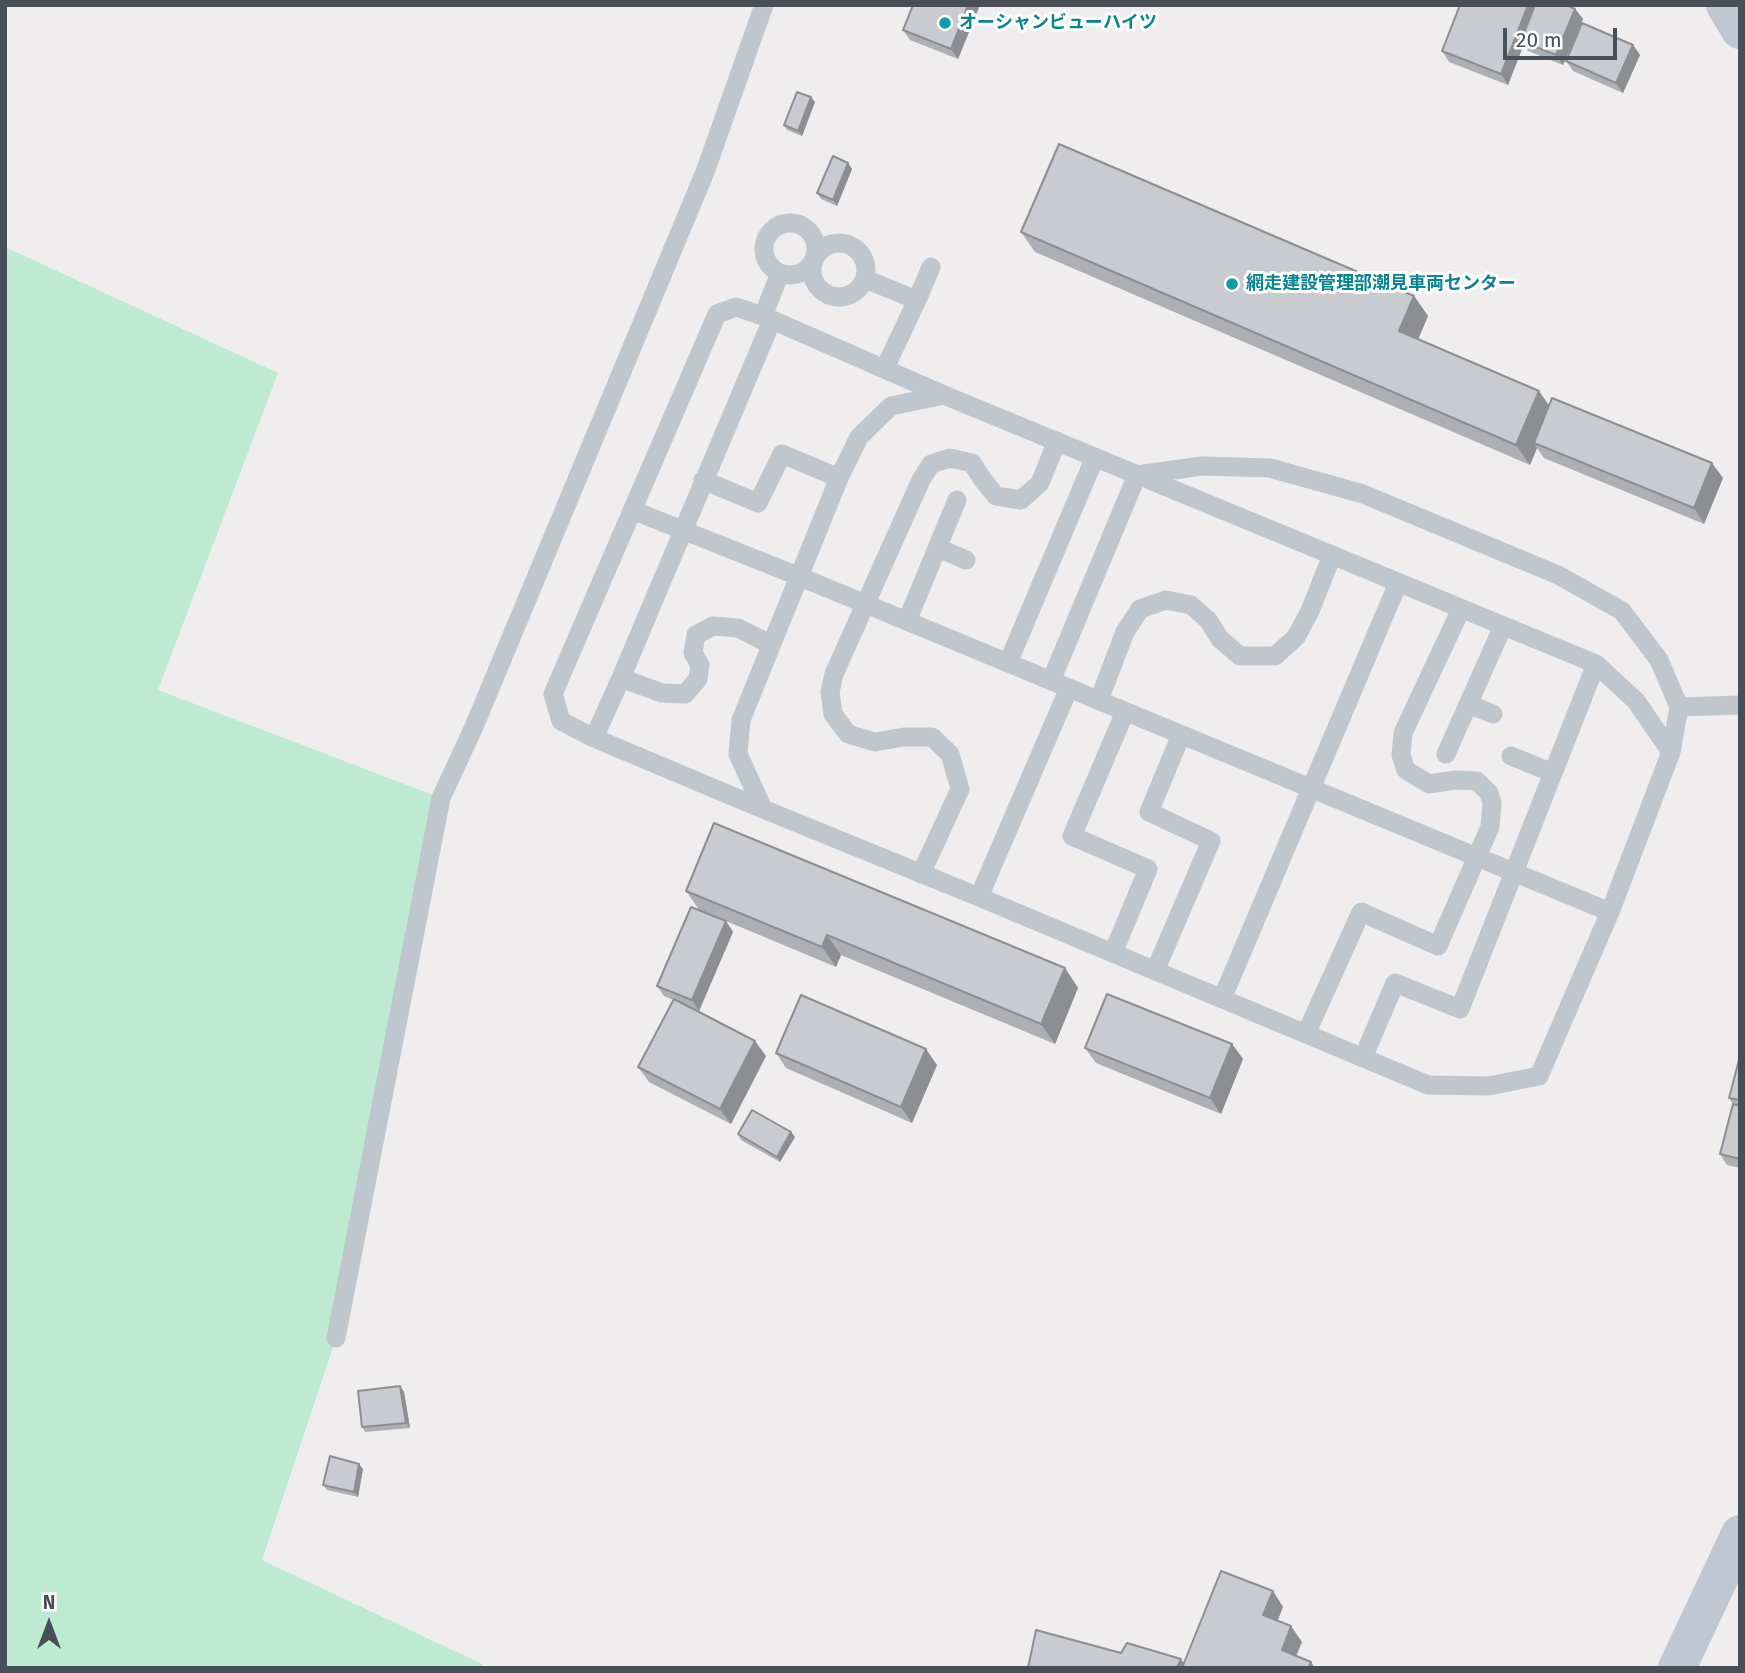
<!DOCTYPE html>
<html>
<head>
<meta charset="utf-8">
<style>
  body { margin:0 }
  #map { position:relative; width:1745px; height:1673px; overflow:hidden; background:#efeded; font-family:"Fira Sans",sans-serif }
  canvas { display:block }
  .frame { position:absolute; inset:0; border:7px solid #474f58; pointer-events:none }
  .north { position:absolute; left:14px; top:1589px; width:70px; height:70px; -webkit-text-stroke:5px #fff; paint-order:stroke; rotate:0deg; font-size:19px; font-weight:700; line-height:28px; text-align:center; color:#474f58 }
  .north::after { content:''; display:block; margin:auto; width:24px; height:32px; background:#474f58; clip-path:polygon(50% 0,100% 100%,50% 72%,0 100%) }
  .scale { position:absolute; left:1503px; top:28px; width:114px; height:32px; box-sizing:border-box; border:4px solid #474f58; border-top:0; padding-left:9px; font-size:21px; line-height:24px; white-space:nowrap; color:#474f58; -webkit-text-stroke:5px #fff; paint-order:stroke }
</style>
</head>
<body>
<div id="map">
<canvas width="1745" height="1673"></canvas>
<div class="frame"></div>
<div class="north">N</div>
<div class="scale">20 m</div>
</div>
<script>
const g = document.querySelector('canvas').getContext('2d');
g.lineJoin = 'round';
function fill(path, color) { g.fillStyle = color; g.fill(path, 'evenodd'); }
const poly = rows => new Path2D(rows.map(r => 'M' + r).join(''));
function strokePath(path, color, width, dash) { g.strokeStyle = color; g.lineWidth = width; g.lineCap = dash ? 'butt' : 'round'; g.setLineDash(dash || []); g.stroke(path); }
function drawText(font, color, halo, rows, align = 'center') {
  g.font = font + ' "Fira Sans","Noto Sans JP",sans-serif'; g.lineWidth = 6; g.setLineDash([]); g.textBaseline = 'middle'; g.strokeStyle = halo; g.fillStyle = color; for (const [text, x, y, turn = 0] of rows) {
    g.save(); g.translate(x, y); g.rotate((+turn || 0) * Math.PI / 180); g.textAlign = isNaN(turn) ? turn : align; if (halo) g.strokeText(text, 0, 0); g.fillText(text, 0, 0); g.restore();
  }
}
const green = poly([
  [5,247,278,373,158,690,441,798,336,1338,262,1560,482,1664,481,1668,5,1668]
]);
const lane = poly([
  '764 249a26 26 0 1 1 52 0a26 26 0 1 1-52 0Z',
  '812 270a27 27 0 1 1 54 0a27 27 0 1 1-54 0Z',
  [865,279,917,300,885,368],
  [917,300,931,267],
  [763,316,780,273],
  [703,480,758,503,782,454,839,478],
  [632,510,798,576,1610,912],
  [938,548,966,560],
  [907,621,957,500],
  [1008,663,1095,457],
  [621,678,662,693,685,694,698,679,700,665,693,653,696,635,713,626,738,628,770,644],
  [1051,681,1137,475,1202,466,1270,468,1363,494,1558,575,1622,611,1659,660,1679,707,1671,752],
  [1099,700,1125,632,1140,609,1166,600,1191,605,1208,620,1220,639,1240,656,1275,656,1296,637,1310,611,1332,555],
  [1468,704,1493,714],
  [1679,707,1740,705],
  [594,738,621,678,772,320],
  [1446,754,1503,626],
  [1511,756,1553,773],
  [763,809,594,738,561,721,553,694,717,314,736,307,763,316,944,395,1596,664,1636,701,1671,752,1610,912,1539,1076,1489,1086,1428,1085,979,897,763,809,738,754,741,720,839,478,859,437,891,406,944,395],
  [921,874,960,789,950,754,932,737,904,737,875,742,848,734,833,714,830,692,834,674,921,480,931,464,950,458,972,463,983,480,996,496,1021,500,1040,483,1057,441],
  [979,897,1069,688],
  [1113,953,1148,869,1072,836,1125,712],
  [1155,971,1211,841,1149,812,1181,735],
  [1222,999,1398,583],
  [1306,1034,1361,912,1438,946,1490,827,1492,803,1489,793,1477,781,1455,780,1429,784,1406,770,1401,755,1403,733,1461,609],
  [1363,1058,1395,983,1460,1009,1596,664],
  [336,1338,441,798,473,729,705,172,764,5]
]);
const secondary = poly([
  [1725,5,1740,30],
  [1677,1668,1740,1534]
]);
const wall = poly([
  [913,5,980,5,958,59,910,40,903,30],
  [1575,9,1583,19,1563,65,1528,51,1524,44,1508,85,1449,62,1442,51],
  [1633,45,1640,55,1623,93,1573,71,1566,61],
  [815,102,802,136,787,130,784,125],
  [848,163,852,169,837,206,821,199,817,193],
  [1021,232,1414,296,1428,316,1418,339,1549,405,1723,478,1704,524,1544,458,1537,448,1530,465,1035,252],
  [686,891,1065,968,1078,988,1055,1044,841,955,836,967,726,921,733,932,699,1011,684,1004,766,1056,731,1124,649,1082,638,1067,673,1000,664,996,657,986,700,911],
  [1232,1044,1243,1059,1221,1114,1096,1063,1085,1048],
  [776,1053,937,1065,912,1123,786,1068],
  [1740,1056,1740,1168,1727,1165,1720,1154,1733,1104,1729,1098],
  [791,1132,795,1137,780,1162,741,1140,738,1134],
  [400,1386,404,1392,410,1428,365,1432,362,1427],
  [363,1469,358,1497,327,1490,323,1485]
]);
const shadedWall = poly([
  [968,5,980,5,958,59,951,49],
  [1528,5,1535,5,1521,41,1524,44,1508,85,1501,74],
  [1575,9,1583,19,1563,65,1556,55],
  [1633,45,1640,55,1623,93,1616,83],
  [811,97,815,102,802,136,798,131],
  [848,163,852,169,837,206,833,200],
  [1414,296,1428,316,1413,351,1399,331],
  [1539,391,1553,411,1534,443,1537,448,1530,465,1516,445],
  [1712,463,1723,478,1704,524,1694,508],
  [726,921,733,932,699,1011,692,1000],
  [827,935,841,955,836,967,822,947],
  [1065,968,1078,988,1055,1044,1041,1024],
  [755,1041,766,1056,731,1124,720,1109],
  [1232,1044,1243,1059,1221,1114,1210,1098],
  [926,1049,937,1065,912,1123,901,1107],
  [791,1132,795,1137,780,1162,777,1157],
  [400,1386,404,1392,410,1428,406,1423],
  [359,1464,363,1469,358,1497,354,1492],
  [1273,1591,1283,1607,1274,1630,1263,1615],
  [1291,1626,1302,1642,1292,1666,1282,1650],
  [1181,1659,1187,1668,1177,1668],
  [1311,1662,1315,1668,1308,1668]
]);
const building = poly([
  [913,5,968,5,951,49,903,30,913,5],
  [1460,5,1528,5,1501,74,1442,51,1460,5],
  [1535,5,1567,5,1575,9,1556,55,1521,41,1535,5],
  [1582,23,1633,45,1616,83,1566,61,1582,23],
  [797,92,811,97,798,131,784,125,797,92],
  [1059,144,1414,296,1399,331,1539,391,1516,445,1021,232,1059,144],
  [833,156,848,163,833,200,817,193,833,156],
  [1552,398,1712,463,1694,508,1534,443,1552,398],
  [714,823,1065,968,1041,1024,827,935,822,947,686,891,714,823],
  [691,907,726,921,692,1000,657,986,691,907],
  [1107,994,1232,1044,1210,1098,1085,1048,1107,994],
  [801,995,926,1049,901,1107,776,1053,801,995],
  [674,999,755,1041,720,1109,638,1067,674,999],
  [1740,1056,1740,1100,1729,1098,1740,1056],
  [1733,1104,1740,1106,1740,1159,1720,1154,1733,1104],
  [752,1110,791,1132,777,1157,738,1134,752,1110],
  [400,1386,406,1423,362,1427,358,1391,400,1386],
  [330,1456,359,1464,354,1492,323,1485,330,1456],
  [1221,1571,1273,1591,1263,1615,1291,1626,1282,1650,1311,1662,1308,1668,1182,1668,1221,1571],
  [1036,1630,1121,1653,1127,1643,1181,1659,1177,1668,1028,1668,1036,1630]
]);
const markers = [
  [945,23,7,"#0f9aa8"],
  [1232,284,7,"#0f9aa8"]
];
const cultureNames = [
  ["オーシャンビューハイツ",959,23],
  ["網走建設管理部潮見車両センター",1246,284]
];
fill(green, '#beead2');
strokePath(lane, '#bfc6ce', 19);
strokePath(secondary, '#bfc7d2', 38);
fill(wall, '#aeafb4');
fill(shadedWall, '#8d8e92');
fill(building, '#cacbd1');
strokePath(building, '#8d8e92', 2);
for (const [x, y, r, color] of markers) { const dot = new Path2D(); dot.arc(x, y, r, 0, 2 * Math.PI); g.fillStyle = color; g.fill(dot); strokePath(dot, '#fff', 2.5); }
drawText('bold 18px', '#0d838f', '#fff', cultureNames, 'left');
</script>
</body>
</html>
